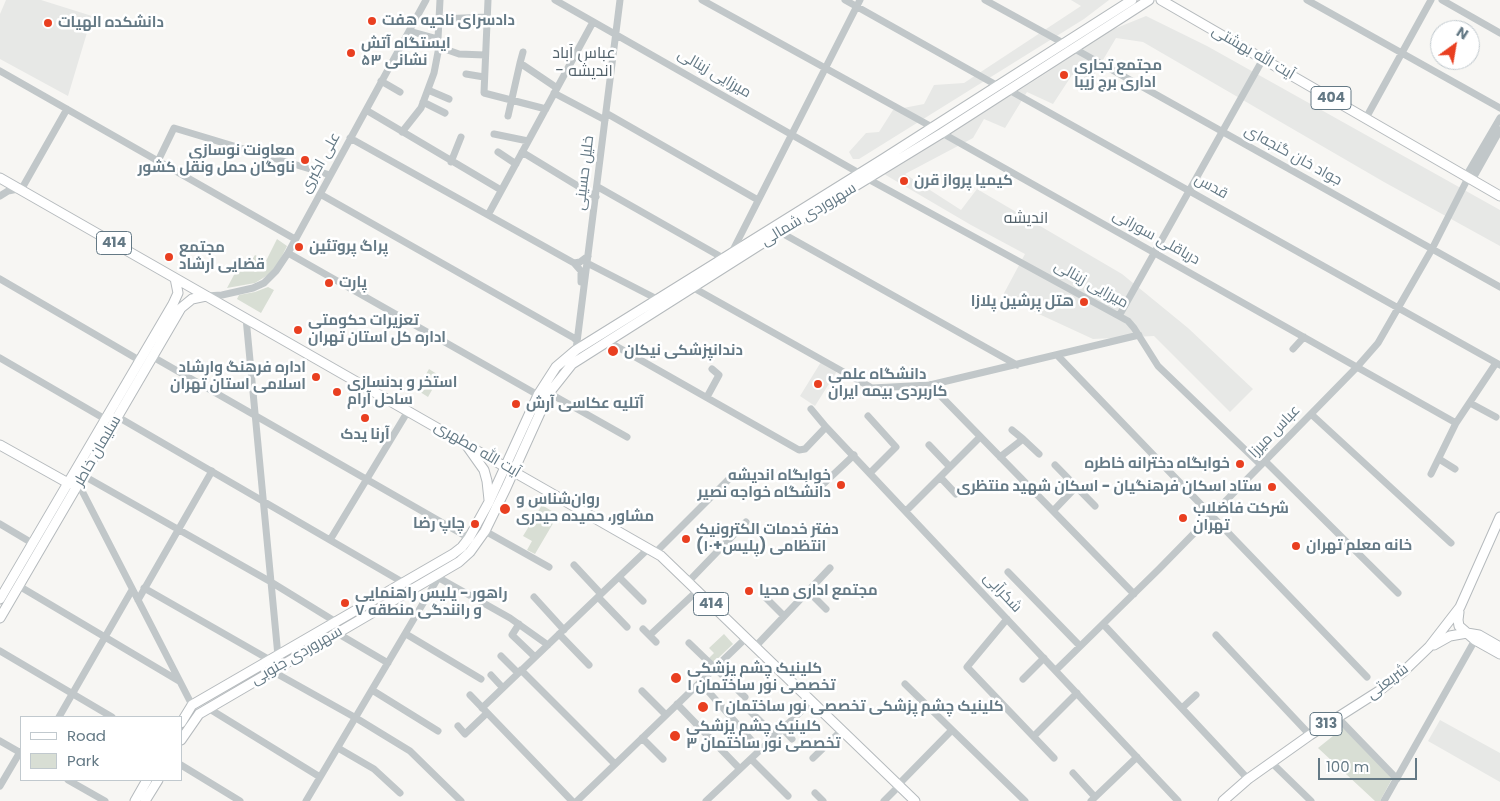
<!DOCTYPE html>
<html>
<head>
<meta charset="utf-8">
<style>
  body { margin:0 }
  #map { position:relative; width:1500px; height:801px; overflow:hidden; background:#f7f6f3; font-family:Poppins,sans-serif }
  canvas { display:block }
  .legend { position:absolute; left:20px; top:716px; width:162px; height:65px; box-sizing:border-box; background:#fff; border:1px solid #c1c9ce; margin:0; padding:6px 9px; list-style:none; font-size:15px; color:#647985 }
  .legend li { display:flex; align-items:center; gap:10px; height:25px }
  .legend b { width:25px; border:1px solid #c1c9ce }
  .north { position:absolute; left:1430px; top:20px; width:50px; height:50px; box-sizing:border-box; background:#fff; border:1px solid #c1c9ce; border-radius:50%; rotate:32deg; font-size:14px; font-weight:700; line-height:20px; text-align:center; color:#647985 }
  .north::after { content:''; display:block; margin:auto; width:18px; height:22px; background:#e93f20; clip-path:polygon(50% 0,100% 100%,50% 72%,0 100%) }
  .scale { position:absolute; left:1318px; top:758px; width:99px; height:22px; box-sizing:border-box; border:2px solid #647985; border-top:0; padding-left:6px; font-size:15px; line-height:18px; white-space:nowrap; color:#647985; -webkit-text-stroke:4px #fff; paint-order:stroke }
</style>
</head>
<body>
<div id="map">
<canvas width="1500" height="801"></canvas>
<ul class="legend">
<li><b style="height:6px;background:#fff"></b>Road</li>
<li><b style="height:14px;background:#d8ded4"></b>Park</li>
</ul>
<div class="north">N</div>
<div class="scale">100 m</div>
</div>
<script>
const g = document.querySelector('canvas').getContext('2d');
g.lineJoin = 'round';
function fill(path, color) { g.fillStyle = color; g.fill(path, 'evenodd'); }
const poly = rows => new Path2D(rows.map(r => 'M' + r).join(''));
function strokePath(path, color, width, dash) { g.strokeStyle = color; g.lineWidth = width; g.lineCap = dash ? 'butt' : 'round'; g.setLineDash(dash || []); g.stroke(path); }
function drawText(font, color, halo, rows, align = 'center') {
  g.font = font + ' Poppins,Cairo,sans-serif'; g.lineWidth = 5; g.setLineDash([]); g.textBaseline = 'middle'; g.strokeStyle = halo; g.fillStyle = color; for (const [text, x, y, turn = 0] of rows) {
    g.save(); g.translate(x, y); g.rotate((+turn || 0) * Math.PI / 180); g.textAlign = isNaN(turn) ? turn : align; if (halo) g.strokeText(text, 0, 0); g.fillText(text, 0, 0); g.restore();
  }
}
const built = poly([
  [6,0,41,0,92,16,68,96,0,59,0,14],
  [1071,0,1109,0,1084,19,859,159,853,159,849,152,866,133,879,132,893,110,924,104,934,85,964,83,1081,6],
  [1146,16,1207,46,1500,210,1500,246,1384,182,1143,42,1116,38,1091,80,1072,75,1053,104,1027,92,1005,128,984,119,973,138,905,174,961,210,977,189,1122,274,1188,328,1253,389,1230,412,1154,336,1093,339,1002,297,1025,254,971,225,884,174,1037,79,1109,31],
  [821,362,837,371,815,406,800,396],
  [1440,720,1500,753,1500,782,1428,741]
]);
const green = poly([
  [277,239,287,246,277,266,268,275,255,283,227,288,235,273,246,270,255,255,266,261],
  [268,287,274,290,261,313,237,299,239,295,255,292],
  [429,369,440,376,428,397,417,390],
  [542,505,558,515,535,554,527,550,532,541,523,536],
  [724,634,733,644,712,664,708,659,714,653,709,648],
  [1343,728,1393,777,1380,801,1375,801,1318,748]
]);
const minor = poly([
  [488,0,484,93,546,109],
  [555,0,859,173],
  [702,0,932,127],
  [845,0,998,86],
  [985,0,1065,44],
  [1307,0,1500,108],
  [1442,0,1500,33],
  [440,19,487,17],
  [409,31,438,39],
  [439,47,459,54,485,55],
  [1073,48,1500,287],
  [520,63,523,52],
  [0,71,295,239],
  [466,74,484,77],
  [381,81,400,92],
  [428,90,449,99],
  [1009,90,1500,365],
  [554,93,605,120],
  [423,102,445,113],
  [366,110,501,190],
  [606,113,758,200],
  [508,116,520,63,557,88],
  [1366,118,1431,0],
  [402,132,421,108,434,73,439,47,438,39,440,0],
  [942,133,1456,423],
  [494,134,528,141],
  [350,138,574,263,580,262,588,256],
  [498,152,516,164],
  [522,152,596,197],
  [158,161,174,128,330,175],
  [451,162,461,137],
  [1466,176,1500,118],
  [868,179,1128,321,1134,328,1158,366,1261,465],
  [1472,180,1500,130],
  [598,187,723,258],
  [21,190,67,109],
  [320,194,574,338,577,341],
  [0,196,8,191,18,189],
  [488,215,593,22],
  [780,232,1017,365],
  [732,252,860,0],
  [288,253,538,395],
  [574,263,581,271,581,282],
  [587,263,657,299],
  [0,279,139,360],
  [692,287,872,388,930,385,1139,335],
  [206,296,222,295,253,288,264,283,276,271,288,253,426,0],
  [1119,316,1263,59],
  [246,318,278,656],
  [607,341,799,450,805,449,826,427,1178,801],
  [1293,349,1304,337],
  [576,350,620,0],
  [1058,356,1367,677],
  [153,357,469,538],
  [0,358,105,419],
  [930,385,1134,594],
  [549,393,627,437],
  [707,397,719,375,712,369],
  [1470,403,1496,417],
  [811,409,826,427],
  [1311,414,1451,543],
  [868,416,896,447,870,473],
  [118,417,404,583],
  [1012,430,1023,439],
  [929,445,950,467],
  [1000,457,1023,439,1039,454],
  [1439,459,1455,469],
  [1265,461,1398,593],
  [1055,465,1095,506],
  [1431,474,1456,423,1496,363],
  [84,476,271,582,336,622],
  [940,477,956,494],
  [79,485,192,705],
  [818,489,854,455],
  [906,511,980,437],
  [1053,511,1076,487],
  [0,524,32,543],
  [485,531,549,567],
  [330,540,408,411],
  [656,552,729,479],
  [574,565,601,594],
  [1008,572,1080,646],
  [619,577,643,601],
  [439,578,510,618,548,645],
  [688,582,746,522],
  [19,586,179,681],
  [144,588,270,660],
  [808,591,826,609],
  [534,597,564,630],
  [598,597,627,627],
  [766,598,784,616],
  [138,600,212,471],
  [1007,619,967,667,1054,758],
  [519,624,512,635,535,657],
  [1103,624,1248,779],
  [643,629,656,642],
  [337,633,388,663],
  [406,634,481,679],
  [559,634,589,665],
  [650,635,697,591],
  [1216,635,1310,735],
  [689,643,745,697],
  [755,647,830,568],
  [0,651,112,717],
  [501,656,518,673],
  [521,670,615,764],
  [1056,670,1159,569,1357,367,1378,343,1432,249,1468,178],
  [272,671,356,718,410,751,461,801],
  [491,675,503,688],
  [1023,679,1044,658],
  [700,682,760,750],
  [905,684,1025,801],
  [372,690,438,731],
  [642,691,666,715],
  [470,695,572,801],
  [677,704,740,769],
  [208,708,320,777],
  [482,708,649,548],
  [1182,708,1196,695],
  [748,709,775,736],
  [59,717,132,590],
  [1337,717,1397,779],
  [458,726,465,734,487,713],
  [783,729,792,739],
  [1034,736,1077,693],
  [642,738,663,759],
  [0,741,21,753],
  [338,748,374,769,400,793],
  [813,758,841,731],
  [751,759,788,796],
  [1272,763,1311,801],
  [181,765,240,801],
  [1073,773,1095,797],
  [68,780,105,801],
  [898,785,952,730],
  [0,786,20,752],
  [815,793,823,801],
  [306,801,441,573],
  [577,801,746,638],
  [706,801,811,702],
  [884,801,897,788],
  [1091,801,1137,757],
  [1384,801,1475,640]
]);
const major = poly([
  [1161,0,1500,196],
  [0,178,661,556,915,801],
  [0,445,68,483,73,484],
  [467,446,484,470,487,481,489,500],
  [0,599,173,304,178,293,175,278],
  [1459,612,1458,620,1459,626,1475,640,1500,654],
  [0,618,181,308,192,299,206,296],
  [1434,645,1450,636,1467,633,1479,635,1500,647],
  [181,723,192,705,453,554,462,547,469,538,489,502,538,395,556,367,576,350,883,159,1132,0],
  [181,740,199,714,459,562,470,552,485,531,506,488,549,393,572,364,780,232,942,133,1149,0],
  [135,801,147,780],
  [145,801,158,780],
  [1223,801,1248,779,1310,735,1379,691,1403,672,1429,647,1460,607,1500,517]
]);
const markers = [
  [372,21,5,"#e93f20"],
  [48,23,5,"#e93f20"],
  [351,53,5,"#e93f20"],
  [1064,75,5,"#e93f20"],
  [305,160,5,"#e93f20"],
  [904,181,5,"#e93f20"],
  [299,247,5,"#e93f20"],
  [169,257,5,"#e93f20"],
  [329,283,5,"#e93f20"],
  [1084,302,5,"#e93f20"],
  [298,330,5,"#e93f20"],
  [613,351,6,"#e93f20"],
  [316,377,5,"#e93f20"],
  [818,384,5,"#e93f20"],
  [337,392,5,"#e93f20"],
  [516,404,5,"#e93f20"],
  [365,418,5,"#e93f20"],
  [1240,464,5,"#e93f20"],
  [841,485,5,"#e93f20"],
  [1272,487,5,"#e93f20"],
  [505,509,6,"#e93f20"],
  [1183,518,5,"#e93f20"],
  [475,524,5,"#e93f20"],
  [686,539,5,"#e93f20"],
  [1296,546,5,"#e93f20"],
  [749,591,5,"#e93f20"],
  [345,603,5,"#e93f20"],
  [676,678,6,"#e93f20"],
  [703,707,6,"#e93f20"],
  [675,736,6,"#e93f20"]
];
const shields = [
  [1331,98,40],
  [114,243,35],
  [711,604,35],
  [1326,724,32]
];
const shieldNames = [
  ["404",1331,98],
  ["414",114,243],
  ["414",711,604],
  ["313",1326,724]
];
const poiNames = [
  ["دادسرای ناحیه هفت",382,21],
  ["دانشکده الهیات",58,23],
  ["ایستگاه آتش",361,44],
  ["نشانی ۵۳",361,61],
  ["مجتمع تجاری",1074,66],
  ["اداری برج زیبا",1074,83],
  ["معاونت نوسازی",295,151,"right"],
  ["ناوگان حمل ونقل کشور",295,168,"right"],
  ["کیمیا پرواز قرن",914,181],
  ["پراگ پروتئین",309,247],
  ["مجتمع",179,248],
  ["قضایی ارشاد",179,265],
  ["پارت",339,283],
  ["هتل پرشین پلازا",1074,302,"right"],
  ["تعزیرات حکومتی",308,321],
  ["اداره کل استان تهران",308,338],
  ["دندانپزشکی نیکان",624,351],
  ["اداره فرهنگ وارشاد",306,368,"right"],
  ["اسلامی استان تهران",306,385,"right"],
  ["دانشگاه علمی",828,375],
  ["کاربردی بیمه ایران",828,392],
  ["استخر و بدنسازی",347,383],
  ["ساحل آرام",347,400],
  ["آتلیه عکاسی آرش",526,404],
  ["آرنا یدک",365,435,"center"],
  ["خوابگاه دخترانه خاطره",1230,464,"right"],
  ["خوابگاه اندیشه",831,476,"right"],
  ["دانشگاه خواجه نصیر",831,493,"right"],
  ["ستاد اسکان فرهنگیان - اسکان شهید منتظری",1262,487,"right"],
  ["روان‌شناس و",516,500],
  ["مشاور، حمیده حیدری",516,517],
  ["شرکت فاضلاب",1193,509],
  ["تهران",1193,526],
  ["چاپ رضا",465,524,"right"],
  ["دفتر خدمات الکترونیک",696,530],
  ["انتظامی (پلیس+۱۰)",696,547],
  ["خانه معلم تهران",1306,546],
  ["مجتمع اداری محیا",759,591],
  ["راهور - پلیس راهنمایی",355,594],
  ["و رانندگی منطقه ۷",355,611],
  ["کلینیک چشم پزشکی",687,669],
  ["تخصصی نور ساختمان ۱",687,686],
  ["کلینیک چشم پزشکی تخصصی نور ساختمان ۲",714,707],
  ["کلینیک چشم پزشکی",686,727],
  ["تخصصی نور ساختمان ۳",686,744]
];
const streetNames = [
  ["آیت الله بهشتی",1253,53,30],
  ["میرزایی زینالی",714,74,30],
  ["جواد خان گنجه‌ای",1293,156,29],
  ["علی‌ اکبری",321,163,-61],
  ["خلیل حسینی",585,173,-83],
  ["قدس",1211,187,29],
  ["سهروردی شمالی",809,215,-31],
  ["دریاقلی سورانی",1156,238,29],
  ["میرزایی زینالی",1091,285,29],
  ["عباس میرزا",1275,432,-46],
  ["آیت الله مطهری",477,450,30],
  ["سلیمان خاطر",98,451,-60],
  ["شکرآبی",1002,593,47],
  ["سهروردی جنوبی",297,656,-30],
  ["شریعتی",1388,682,-37]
];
const neighbourhoodNames = [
  ["عباس آباد",584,54],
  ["- اندیشه",584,72],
  ["اندیشه",1026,219]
];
fill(built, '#e7e8e6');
fill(green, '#d8ded4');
strokePath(major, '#b5babd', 11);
strokePath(minor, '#c1c7c9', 7);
strokePath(major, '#fff', 9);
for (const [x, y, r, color] of markers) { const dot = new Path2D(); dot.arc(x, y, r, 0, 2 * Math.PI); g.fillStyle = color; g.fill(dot); strokePath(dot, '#fff', 2); }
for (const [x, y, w] of shields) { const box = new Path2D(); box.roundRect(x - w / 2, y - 11.5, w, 23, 4); g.fillStyle = '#fff'; g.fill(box); strokePath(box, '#647985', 1); }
drawText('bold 14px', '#647985', null, shieldNames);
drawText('bold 15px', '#647985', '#fff', poiNames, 'left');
drawText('15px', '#647985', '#fff', streetNames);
drawText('16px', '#52616a', '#fff', neighbourhoodNames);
</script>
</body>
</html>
